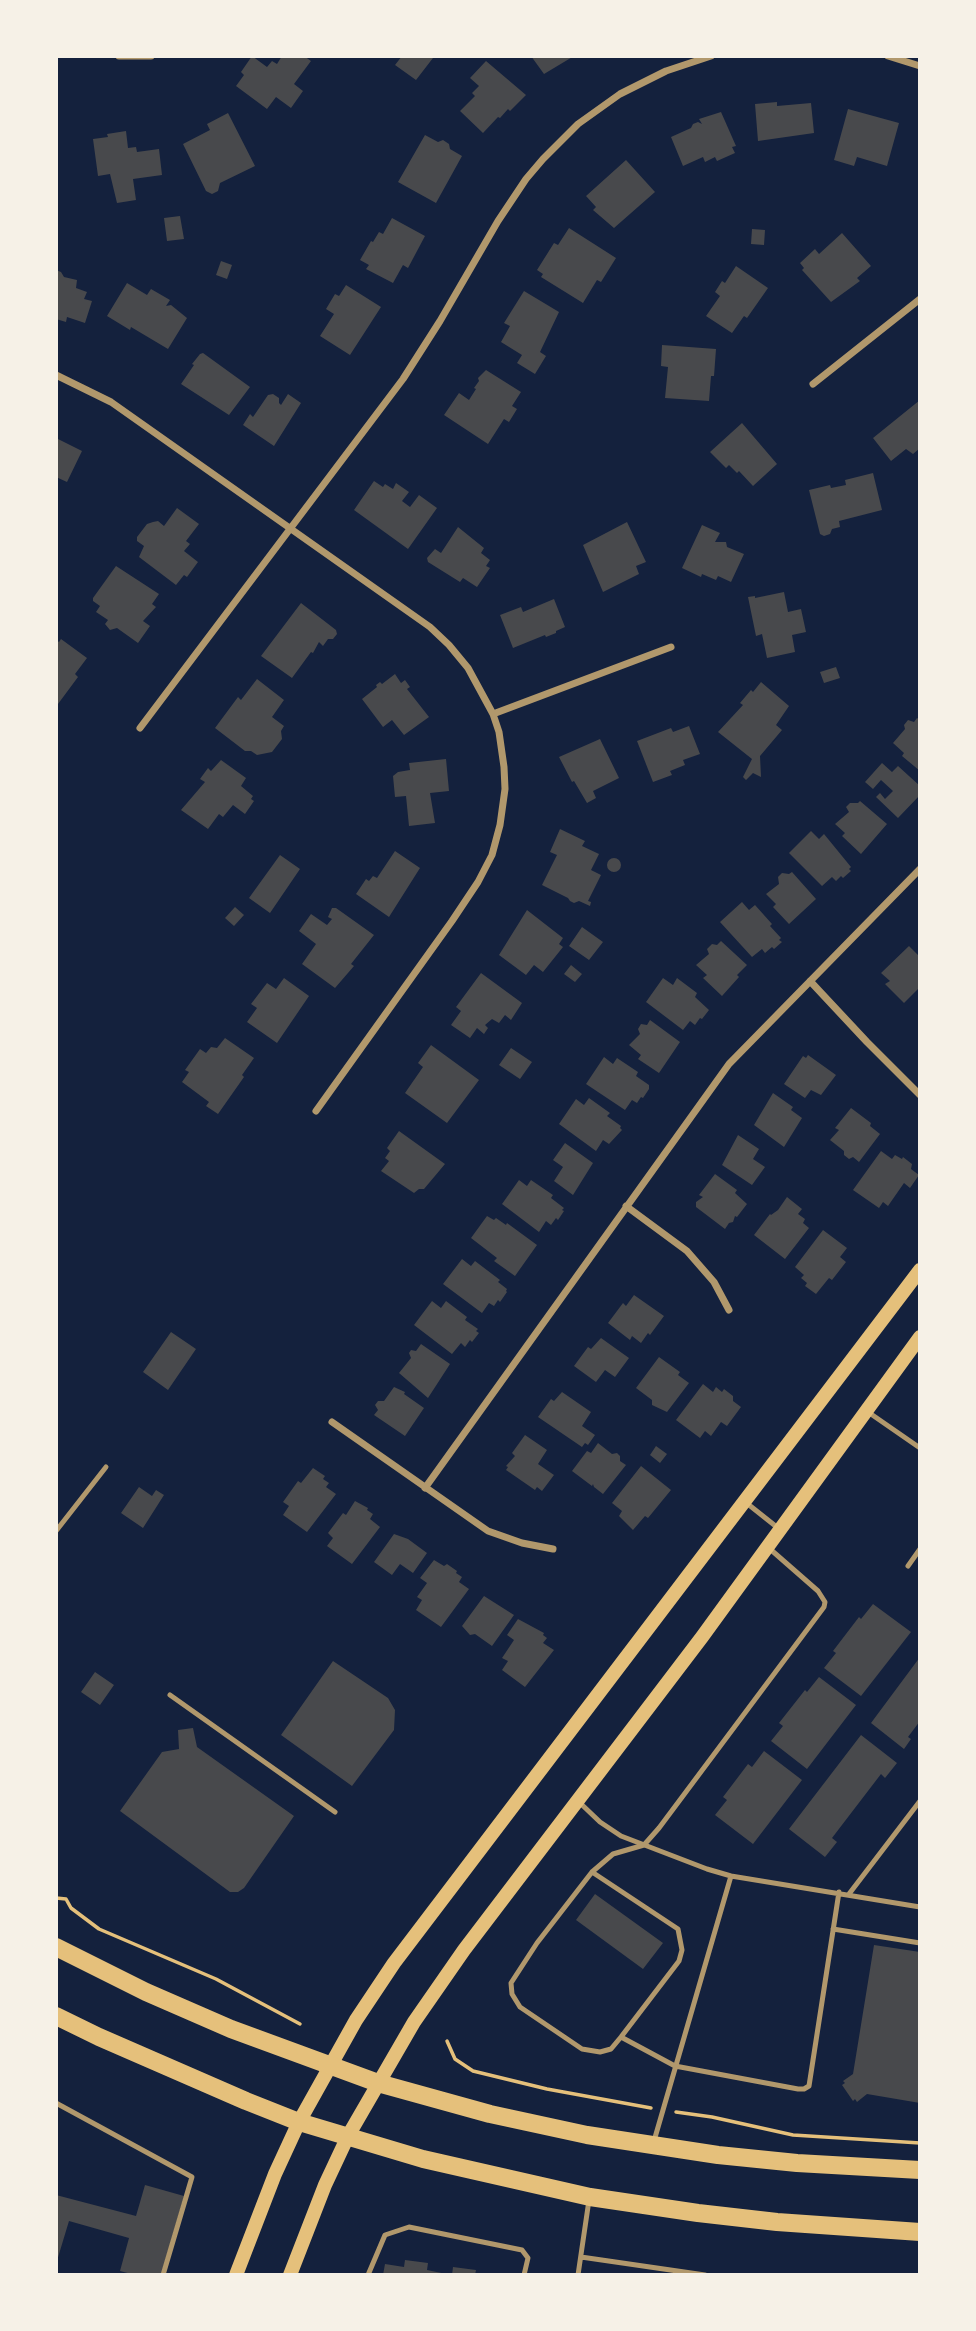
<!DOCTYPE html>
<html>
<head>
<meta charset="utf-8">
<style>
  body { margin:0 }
  #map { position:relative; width:976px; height:2331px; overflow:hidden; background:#14213d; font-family:"DM Sans",sans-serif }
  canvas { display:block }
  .frame { position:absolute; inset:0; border:58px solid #f6f1e7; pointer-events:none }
</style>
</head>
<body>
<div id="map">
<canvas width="976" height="2331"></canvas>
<div class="frame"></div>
</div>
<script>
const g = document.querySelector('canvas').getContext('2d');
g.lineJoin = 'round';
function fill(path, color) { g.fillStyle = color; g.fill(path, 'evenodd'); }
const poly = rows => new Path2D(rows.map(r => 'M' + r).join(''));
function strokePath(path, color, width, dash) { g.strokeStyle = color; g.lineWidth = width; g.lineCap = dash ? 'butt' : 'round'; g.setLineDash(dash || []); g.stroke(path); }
const building = poly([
  [252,56,267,67,272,61,277,64,282,56,304,56,311,61,294,84,303,91,291,108,276,97,267,109,236,86,244,75,241,72],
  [402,56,430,56,433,58,416,80,395,65],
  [531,56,574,56,544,74],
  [486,61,526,95,510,111,508,109,500,118,498,117,483,133,460,111,475,96,472,93,479,86,470,78],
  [777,102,777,106,811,103,814,133,758,141,755,104],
  [848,109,899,123,887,166,857,157,854,166,834,160],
  [721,112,736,146,732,147,735,153,717,161,715,157,705,162,703,157,683,166,671,137,691,128,693,124,698,122,702,124,699,119],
  [228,113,255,166,220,183,218,191,212,194,206,191,183,144,210,130,207,124],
  [126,131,128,148,136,147,137,152,159,149,162,175,133,179,136,200,117,203,110,174,98,176,93,139,108,137,107,134],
  [425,135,438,142,443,140,449,144,450,149,462,156,436,203,398,182],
  [626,160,655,192,614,228,593,210,596,207,586,196],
  [180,216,184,239,167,241,164,218],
  [392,218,425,236,408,268,403,265,393,283,366,269,369,265,360,260,371,241,373,242,379,232,383,234],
  [569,228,616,258,601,282,597,280,583,303,541,277,543,274,537,270,554,243,558,245],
  [752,229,765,230,764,245,751,244],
  [842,233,871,266,857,278,860,281,831,302,802,270,804,268,800,263,815,249,819,254],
  [221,261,232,265,227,279,216,275],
  [736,266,768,288,747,318,744,316,732,333,706,316,720,296,715,292,722,281,725,283],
  [56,270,61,272,64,277,77,280,76,288,87,292,84,299,92,301,85,323,67,317,66,322,56,319],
  [127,283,147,295,151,289,170,300,166,306,171,305,187,318,168,349,131,327,130,330,107,316],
  [346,285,381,307,350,355,320,336,334,314,326,309,335,294,339,296],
  [524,291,559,312,540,352,546,356,535,374,517,363,522,355,501,342,510,326,504,323],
  [662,345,716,349,714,376,711,376,709,401,665,398,668,367,661,366],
  [203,353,250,387,229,415,181,384,194,365,192,364,200,354],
  [486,370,521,392,512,406,517,409,509,422,504,419,488,444,444,415,459,393,469,400,476,389,474,388,479,381,478,378],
  [273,394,279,398,279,403,281,405,288,394,301,403,274,446,243,425,250,414,253,417,268,395],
  [920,400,920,448,913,454,906,449,891,461,873,438],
  [742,423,777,464,753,486,739,471,737,473,729,465,726,468,710,452],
  [56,438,82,451,67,482,56,477],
  [873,473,882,510,839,521,840,527,832,529,830,534,824,536,820,534,809,490,830,485,831,488,846,485,845,480],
  [374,481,383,487,385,484,393,489,396,483,409,492,402,501,410,507,419,495,437,508,408,549,354,510],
  [177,508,199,524,186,541,190,544,184,551,198,562,187,577,184,575,176,585,139,557,144,546,137,541,137,537,147,524,153,522,158,521,164,526],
  [627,522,646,562,636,566,639,574,603,592,583,545],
  [702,525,720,533,715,542,726,542,727,547,744,554,731,582,718,576,716,580,702,574,701,577,682,568],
  [458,527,484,548,481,553,490,560,486,566,490,568,477,587,463,578,460,582,428,562,427,558,435,549,441,553],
  [116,566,159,594,152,604,156,607,143,621,150,626,138,643,117,628,110,630,105,624,108,620,96,612,100,606,93,601,93,598],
  [784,592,788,612,801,609,806,632,792,635,795,652,767,658,762,634,756,636,748,597,755,596,755,598],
  [554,599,565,627,556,631,556,633,546,637,545,635,513,648,500,615,521,607,523,612],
  [301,603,336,630,337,634,333,639,328,639,323,646,319,642,313,653,311,652,292,678,261,656],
  [61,639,87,658,75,674,78,677,58,704,56,640,59,642],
  [836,667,840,678,824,683,820,672],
  [395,674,401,683,405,680,410,687,407,689,429,717,404,735,392,720,383,727,362,699,377,687,376,685,380,682,382,684],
  [257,679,284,700,272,717,284,726,281,731,282,739,272,752,257,755,251,751,245,751,215,728,238,697,241,700],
  [761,682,789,706,776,725,782,730,760,756,761,777,753,773,746,780,743,777,752,759,718,732,743,705,740,703,751,690,753,692],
  [917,718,920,720,920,771,902,756,904,753,893,743,905,729,904,725,908,720,914,722],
  [689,726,700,754,683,760,685,765,670,771,672,775,653,782,637,741,671,728,673,732],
  [600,739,619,778,593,791,596,798,587,803,574,781,572,782,559,757],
  [446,759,449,791,430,793,435,823,409,826,406,796,395,797,393,776,398,772,410,770,409,763],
  [221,760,246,778,241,786,253,796,251,799,254,801,245,814,233,805,223,817,219,814,208,829,181,810,205,782,200,779,208,768,211,771],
  [882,763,892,772,898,766,920,786,920,795,898,818,876,797,880,793,885,799,893,791,881,780,873,789,865,782],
  [860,801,887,824,861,854,842,836,845,833,835,824,849,812,846,807,850,803,858,803],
  [560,829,585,841,582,846,599,854,591,870,601,875,588,901,591,902,590,906,579,901,574,903,570,901,568,898,542,885,557,855,550,852],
  [811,831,819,839,824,834,851,867,849,869,851,871,843,878,841,876,836,881,832,877,822,886,789,853],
  [395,851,420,868,389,917,356,894,366,879,369,881,373,876,377,878],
  [280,855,300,869,270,913,249,898],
  '607 865a7 7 0 1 1 14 0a7 7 0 1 1-14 0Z',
  [792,872,816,899,789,924,773,907,776,904,766,894,779,884,778,877,782,873,789,874],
  [742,902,749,910,755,905,772,924,770,926,781,938,779,940,782,942,774,949,772,947,765,953,762,949,752,957,720,922],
  [235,907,244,915,234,926,225,918],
  [332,908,336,908,374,935,351,964,354,966,335,988,302,964,316,944,299,931,311,914,327,925,332,919,328,917],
  [527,910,563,938,559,944,563,947,543,972,534,965,526,975,499,955],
  [582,927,603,942,589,960,569,946],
  [721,941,747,965,737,975,739,977,722,996,703,978,707,975,696,965,709,954,707,949,712,944,717,945],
  [909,946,920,957,920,987,904,1003,885,984,890,981,881,973],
  [571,965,582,974,575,982,564,974],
  [481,973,522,1003,511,1020,505,1015,499,1023,492,1019,485,1025,488,1028,484,1034,477,1028,470,1038,451,1025,461,1011,456,1007],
  [284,978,309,996,277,1043,247,1022,257,1008,251,1004,267,983,276,989],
  [663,978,673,985,677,978,697,993,695,997,709,1010,702,1019,700,1018,695,1025,690,1021,683,1030,646,1002],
  [650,1020,680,1042,659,1073,638,1059,641,1055,629,1045,640,1034,638,1029,641,1024,647,1025],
  [225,1038,254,1058,242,1075,244,1077,218,1114,206,1106,209,1102,182,1082,189,1072,185,1070,200,1049,206,1053,211,1047,217,1048],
  [431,1045,479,1080,447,1123,405,1093,423,1067,418,1063],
  [511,1048,532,1062,520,1079,499,1065],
  [808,1055,836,1075,821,1095,811,1090,805,1098,784,1084,803,1056,806,1058],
  [604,1057,613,1064,617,1058,638,1072,636,1076,649,1085,649,1089,643,1098,641,1097,637,1103,632,1100,625,1110,586,1084],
  [773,1093,793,1107,791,1110,802,1118,784,1147,754,1125],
  [589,1098,610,1113,607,1116,621,1126,620,1128,622,1130,609,1144,603,1140,596,1151,559,1124,576,1099,584,1105],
  [851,1108,871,1123,870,1126,880,1134,859,1162,853,1157,849,1159,844,1155,844,1151,830,1140,839,1130,835,1128],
  [399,1131,445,1164,424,1189,419,1189,414,1193,381,1171,389,1161,385,1158,390,1151,387,1148],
  [738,1135,759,1149,753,1159,765,1167,752,1185,722,1165],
  [565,1143,593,1163,573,1195,554,1181,563,1167,553,1160],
  [881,1151,892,1159,895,1155,902,1159,903,1157,912,1164,911,1169,919,1175,910,1188,904,1183,888,1206,883,1202,879,1208,853,1190],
  [715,1174,737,1190,735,1193,747,1204,737,1217,735,1216,733,1222,729,1223,725,1229,696,1207,696,1202,703,1197,699,1195],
  [519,1180,527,1186,531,1180,553,1195,551,1198,564,1208,562,1210,564,1211,558,1220,556,1218,551,1225,546,1221,539,1232,502,1204],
  [787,1197,802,1209,798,1214,805,1219,803,1223,809,1228,785,1259,754,1235,770,1214,771,1215,778,1210],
  [487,1216,494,1220,496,1218,506,1225,507,1223,537,1245,515,1276,494,1261,497,1258,471,1238],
  [823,1230,847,1248,840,1257,846,1262,832,1280,829,1278,816,1294,805,1286,807,1283,801,1278,804,1275,795,1267],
  [462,1259,471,1266,475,1261,500,1280,498,1282,507,1289,506,1291,507,1292,500,1302,498,1300,494,1306,489,1303,482,1313,443,1284],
  [634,1295,664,1316,650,1335,648,1333,641,1343,632,1336,630,1340,608,1323,623,1303,626,1306],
  [432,1301,441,1308,446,1301,467,1317,465,1320,478,1329,476,1331,479,1333,472,1342,470,1340,465,1347,461,1343,452,1354,414,1325],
  [171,1332,196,1349,168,1390,143,1372],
  [601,1338,629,1358,615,1377,605,1370,596,1382,574,1366,588,1347,591,1349],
  [421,1344,450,1364,428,1398,399,1373,411,1358,409,1353,411,1350,416,1351],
  [659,1357,680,1372,678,1375,689,1383,667,1412,652,1405,652,1400,636,1388],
  [703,1384,713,1392,716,1387,722,1392,724,1389,733,1396,733,1401,741,1407,727,1426,721,1422,711,1436,705,1431,700,1438,676,1420],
  [394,1387,405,1392,404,1394,424,1408,405,1436,374,1415,378,1410,375,1405,378,1401,384,1401],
  [562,1392,591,1412,582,1426,595,1435,588,1445,585,1443,582,1447,538,1417,551,1399,554,1401],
  [525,1435,547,1450,538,1464,554,1475,542,1491,537,1487,535,1490,506,1470,508,1467,506,1466,515,1456,512,1453],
  [598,1443,612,1454,617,1453,620,1456,620,1461,626,1465,603,1494,594,1487,593,1484,592,1486,572,1471,587,1451,591,1453],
  [656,1446,667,1454,660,1463,650,1455],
  [641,1466,671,1490,648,1518,645,1516,633,1530,619,1516,622,1511,612,1503],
  [313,1468,325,1476,323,1479,329,1483,326,1487,336,1494,307,1532,283,1515,289,1506,283,1502,298,1481,301,1483],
  [139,1487,152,1496,156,1490,164,1495,143,1528,121,1513],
  [355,1501,368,1508,367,1510,373,1514,370,1519,380,1527,352,1564,327,1546,333,1538,328,1533,343,1513,346,1515],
  [394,1534,408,1539,427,1553,413,1573,400,1564,392,1575,374,1562],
  [434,1560,444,1566,447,1564,457,1571,456,1573,462,1577,459,1582,469,1589,441,1627,416,1610,422,1600,417,1597,427,1583,420,1578],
  [484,1596,514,1615,492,1646,475,1634,470,1635,462,1626],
  [873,1604,911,1632,861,1696,824,1668,836,1653,833,1651,859,1617,861,1619],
  [518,1619,544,1633,543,1635,547,1638,543,1643,554,1650,525,1687,502,1670,508,1661,502,1658,514,1640,507,1635],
  [920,1657,920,1721,908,1737,911,1739,904,1749,871,1723],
  [333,1661,388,1698,395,1710,394,1730,352,1786,281,1735],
  [95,1672,114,1685,100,1705,81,1692],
  [819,1677,856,1705,807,1769,771,1741,783,1726,779,1723,805,1690,807,1692],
  [193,1728,197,1747,294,1816,244,1888,238,1892,230,1892,120,1811,162,1752,179,1749,178,1730],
  [861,1735,897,1763,885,1778,881,1774,832,1838,837,1842,825,1857,789,1829],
  [764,1751,802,1780,753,1844,715,1815,727,1800,723,1797,748,1764,752,1767],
  [595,1894,663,1943,643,1969,576,1920],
  [874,1945,920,1952,920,2103,867,2094,857,2102,855,2099,853,2101,842,2085,845,2083,843,2081,853,2074],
  [145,2185,184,2196,161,2275,135,2275,120,2271,129,2238,69,2221,56,2264,56,2195,136,2216],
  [405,2260,428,2263,427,2270,451,2275,383,2275,385,2264,404,2267],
  [453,2267,476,2270,475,2275,452,2275]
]);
const path = poly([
  [56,1898,66,1899,71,1908,99,1929,216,1979,300,2024],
  [447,2041,455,2059,473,2071,547,2089,651,2108],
  [676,2112,712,2117,793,2135,920,2143]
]);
const service = poly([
  [868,1412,920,1448],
  [744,1501,778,1528],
  [56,1531,106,1467],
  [908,1566,920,1549],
  [170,1695,335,1812],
  [578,1801,600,1822,621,1836,707,1869,731,1876,920,1907],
  [592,1872,678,1929,682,1950,679,1961,621,2037,611,2049,600,2052,582,2049,520,2007,512,1994,511,1983,537,1943,592,1872,613,1854,644,1845,659,1828,824,1607,825,1602,818,1591,770,1549],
  [849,1894,920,1801],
  [833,1929,920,1943],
  [621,2037,675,2066,798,2089,804,2089,809,2086,839,1892],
  [56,2103,192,2177,163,2275],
  [654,2141,731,1876],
  [581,2257,705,2275],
  [368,2275,385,2235,409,2227,522,2250,528,2258,524,2275],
  [578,2275,589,2200]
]);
const minor = poly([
  [119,56,151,56],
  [888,56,920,66],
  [56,375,111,402,430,627,449,645,468,668,493,714,499,732,504,767,505,789,500,825,492,855,478,882,452,921,316,1111],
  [813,384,920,299],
  [493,714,671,647],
  [140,728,403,379,440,321,498,221,526,179,543,159,578,124,620,94,666,71,711,56],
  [810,981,867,1042,920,1095],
  [626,1206,687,1251,714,1282,729,1310],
  [332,1422,488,1531,522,1543,553,1549],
  [425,1488,729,1064,920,869]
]);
const secondary = poly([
  [236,2275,275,2174,299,2122,356,2020,394,1963,920,1270],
  [290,2275,325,2185,348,2136,414,2022,464,1950,702,1637,920,1337]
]);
const primary = poly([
  [56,1947,146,1992,231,2029,378,2083,490,2114,587,2135,718,2155,797,2163,920,2170],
  [56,2016,99,2037,246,2101,299,2122,423,2159,590,2197,698,2213,777,2222,920,2232]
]);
fill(building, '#48494c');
strokePath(path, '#e5c07b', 3.5);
strokePath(service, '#b1986c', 5);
strokePath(minor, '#b1986c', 7);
strokePath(secondary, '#e5c07b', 14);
strokePath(primary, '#e5c07b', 18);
</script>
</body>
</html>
